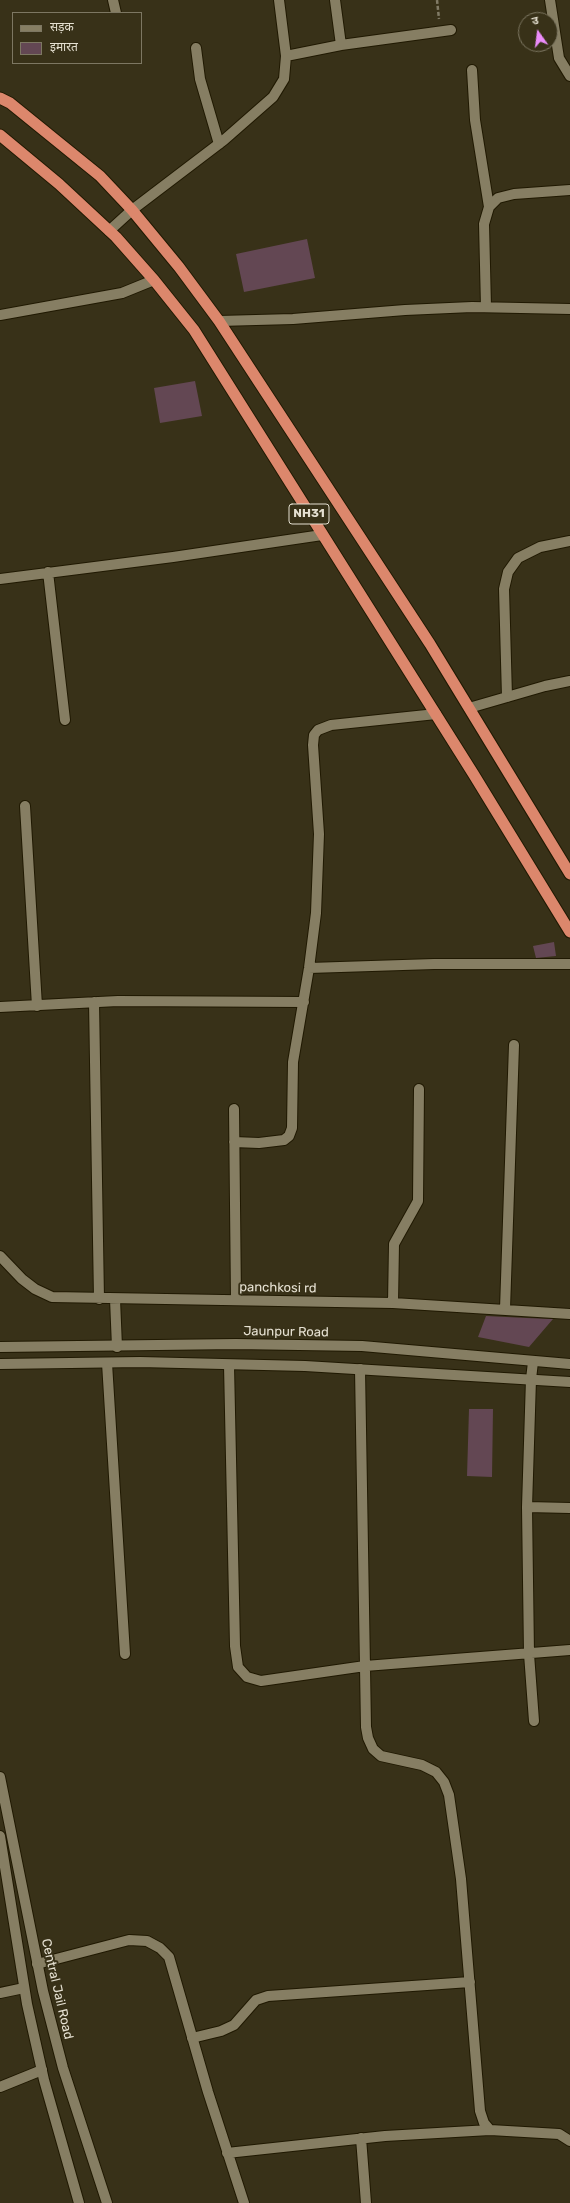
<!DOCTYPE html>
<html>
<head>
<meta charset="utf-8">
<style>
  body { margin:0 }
  #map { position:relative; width:570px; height:2203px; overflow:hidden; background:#383118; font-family:Rubik,"Noto Sans Devanagari",sans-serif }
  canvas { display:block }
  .legend { position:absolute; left:12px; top:12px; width:130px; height:52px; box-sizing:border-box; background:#383118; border:1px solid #7d7762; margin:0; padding:5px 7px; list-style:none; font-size:12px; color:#e5e0d1 }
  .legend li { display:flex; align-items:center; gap:8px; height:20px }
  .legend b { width:20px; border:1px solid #7d7762 }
  .north { position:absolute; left:518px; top:12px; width:40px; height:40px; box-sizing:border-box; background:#383118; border:1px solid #7d7762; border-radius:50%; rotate:346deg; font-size:11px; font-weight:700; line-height:16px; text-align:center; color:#e5e0d1 }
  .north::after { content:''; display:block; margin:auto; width:14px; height:18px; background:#ec8cfa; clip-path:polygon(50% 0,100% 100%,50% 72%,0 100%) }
</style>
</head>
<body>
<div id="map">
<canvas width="570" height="2203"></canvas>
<ul class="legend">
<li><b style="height:5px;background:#867e63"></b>सड़क</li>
<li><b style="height:11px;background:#634753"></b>इमारत</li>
</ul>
<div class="north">उ</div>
</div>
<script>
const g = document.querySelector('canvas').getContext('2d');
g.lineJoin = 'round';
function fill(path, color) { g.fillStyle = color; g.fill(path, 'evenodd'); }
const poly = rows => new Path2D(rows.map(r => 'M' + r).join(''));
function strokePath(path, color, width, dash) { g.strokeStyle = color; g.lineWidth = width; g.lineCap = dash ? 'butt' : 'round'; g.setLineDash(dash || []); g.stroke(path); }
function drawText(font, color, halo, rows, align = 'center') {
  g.font = font + ' Rubik,sans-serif'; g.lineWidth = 4; g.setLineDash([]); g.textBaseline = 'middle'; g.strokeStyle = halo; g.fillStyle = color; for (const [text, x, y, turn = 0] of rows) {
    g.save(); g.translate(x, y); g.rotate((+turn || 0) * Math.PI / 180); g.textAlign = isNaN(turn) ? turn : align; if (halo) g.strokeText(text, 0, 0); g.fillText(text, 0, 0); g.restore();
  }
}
const building = poly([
  [307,239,315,278,244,292,236,254],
  [195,381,202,416,160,423,154,388],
  [554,942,556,956,536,958,533,946],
  [486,1316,527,1318,553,1319,529,1347,478,1337],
  [469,1409,493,1409,492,1477,467,1476]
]);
const path = poly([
  [437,0,439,19]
]);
const minor = poly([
  [113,0,116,13],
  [335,0,341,45],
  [550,0,559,58,570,76],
  [196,48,200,79,219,144],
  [286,56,341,45,451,30],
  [472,70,475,120,489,207],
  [109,231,132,210,224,140,273,97,284,79,286,56,279,0],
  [486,307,484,224,489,207,498,198,514,194,570,190],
  [0,315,122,293,154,280],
  [219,321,293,319,405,310,472,307,570,309],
  [48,572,65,720],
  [0,579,173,557,322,535],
  [507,697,504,589,508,572,518,558,540,547,570,541],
  [469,708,545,686,570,681],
  [25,806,37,1006],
  [309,968,434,964,570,964],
  [94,1002,99,1299],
  [0,1007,118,1001,304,1002],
  [234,1109,236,1300],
  [234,1142,259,1143,284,1140,289,1136,292,1128,293,1062,309,968,316,913,319,834,313,745,314,735,318,730,331,725,436,714],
  [0,1256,22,1279,35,1289,52,1297,393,1303,570,1314],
  [115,1299,117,1347],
  [393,1303,394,1244,418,1201,419,1089],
  [505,1309,514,1045],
  [533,1362,531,1379,527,1507,529,1654,534,1721],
  [107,1363,125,1654],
  [229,1365,235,1646,238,1667,247,1677,261,1681,365,1666,570,1650],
  [360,1369,366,1727,368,1738,373,1749,381,1756,422,1765,436,1772,444,1782,449,1795,461,1879,480,2111,484,2123,490,2130,559,2134,570,2141],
  [527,1507,570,1508],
  [37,1964,129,1940,147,1941,160,1948,169,1957,208,2092,244,2203],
  [0,1993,24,1988],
  [192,2038,221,2031,234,2025,256,2000,268,1996,470,1982],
  [0,2087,42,2070],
  [361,2138,366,2203],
  [227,2153,385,2136,490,2130]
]);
const tertiary = poly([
  [0,1347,236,1344,362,1346,570,1364],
  [0,1364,140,1362,305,1366,570,1382],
  [0,1777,43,1991,63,2068,107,2203],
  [0,1836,27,2004,44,2080,79,2203]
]);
const trunk = poly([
  [0,98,10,103,100,176,132,210,179,267,219,321,430,644,570,874],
  [0,135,59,184,116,237,154,280,194,330,474,775,570,932]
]);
const shields = [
  [309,514,40]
];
const shieldNames = [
  ["NH31",309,514]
];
const streetNames = [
  ["panchkosi rd",278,1288,1],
  ["Jaunpur Road",286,1332,1],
  ["Central Jail Road",57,1989,77]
];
fill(building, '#634753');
strokePath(minor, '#201902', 12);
strokePath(tertiary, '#201902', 12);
strokePath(trunk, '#201902', 13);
strokePath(path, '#817b66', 2.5, [4, 2]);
strokePath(minor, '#867e63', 10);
strokePath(tertiary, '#867e63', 10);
strokePath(trunk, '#dc876c', 11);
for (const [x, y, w] of shields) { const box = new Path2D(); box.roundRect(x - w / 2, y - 10, w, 20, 3); g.fillStyle = '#383118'; g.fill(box); strokePath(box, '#e5e0d1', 1); }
drawText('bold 12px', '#e5e0d1', null, shieldNames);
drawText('13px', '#e5e0d1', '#383118', streetNames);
</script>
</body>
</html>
